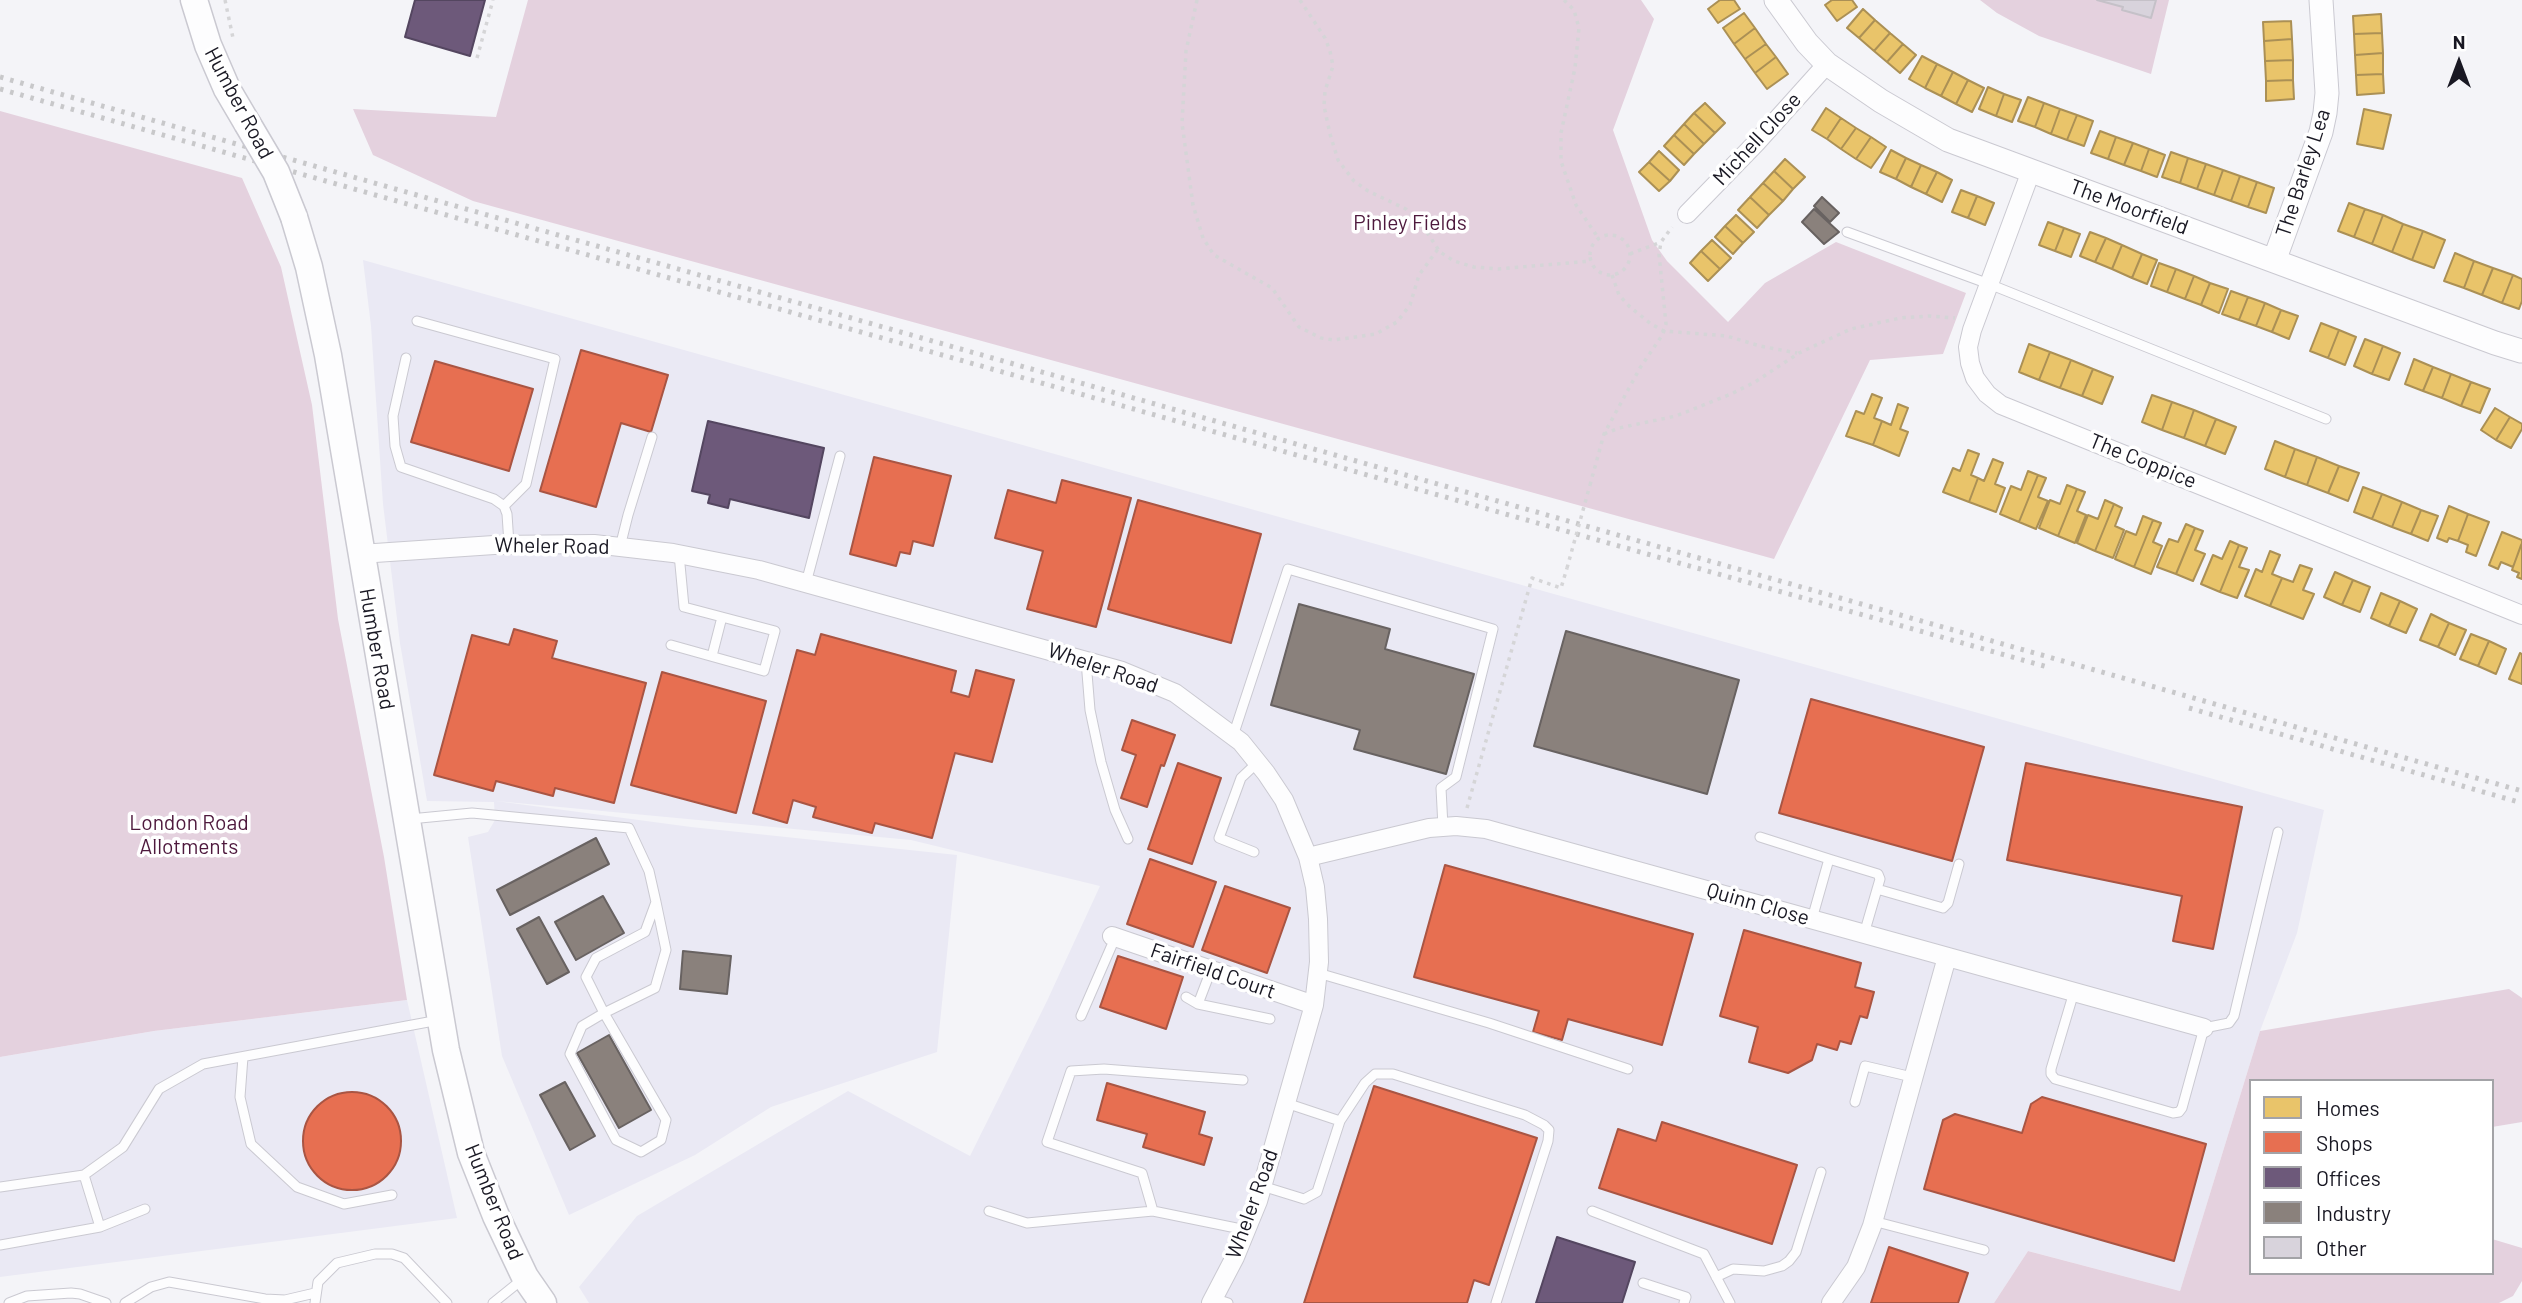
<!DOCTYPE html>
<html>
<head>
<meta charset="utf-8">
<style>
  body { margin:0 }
  #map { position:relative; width:2522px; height:1303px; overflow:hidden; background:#f4f4f8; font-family:Barlow,sans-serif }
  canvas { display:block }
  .legend { position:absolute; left:2249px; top:1079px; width:245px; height:196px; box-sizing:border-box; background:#fff; border:2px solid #a3a3a7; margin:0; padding:9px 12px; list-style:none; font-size:21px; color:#191823 }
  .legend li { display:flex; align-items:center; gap:14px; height:35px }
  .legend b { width:35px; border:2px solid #a3a3a7 }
  .north { position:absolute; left:2424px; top:28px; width:70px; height:70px; -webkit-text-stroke:5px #fff; paint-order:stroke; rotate:0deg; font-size:19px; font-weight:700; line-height:28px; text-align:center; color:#191823 }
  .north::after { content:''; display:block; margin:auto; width:24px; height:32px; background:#191823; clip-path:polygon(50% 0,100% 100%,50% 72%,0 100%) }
</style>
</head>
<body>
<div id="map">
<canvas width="2522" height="1303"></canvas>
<ul class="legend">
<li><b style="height:19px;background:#e9c46a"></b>Homes</li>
<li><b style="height:19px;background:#e76f51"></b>Shops</li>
<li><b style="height:19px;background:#6d597a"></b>Offices</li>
<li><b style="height:19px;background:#8a817c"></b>Industry</li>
<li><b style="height:19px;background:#d8d3dc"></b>Other</li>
</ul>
<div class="north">N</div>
</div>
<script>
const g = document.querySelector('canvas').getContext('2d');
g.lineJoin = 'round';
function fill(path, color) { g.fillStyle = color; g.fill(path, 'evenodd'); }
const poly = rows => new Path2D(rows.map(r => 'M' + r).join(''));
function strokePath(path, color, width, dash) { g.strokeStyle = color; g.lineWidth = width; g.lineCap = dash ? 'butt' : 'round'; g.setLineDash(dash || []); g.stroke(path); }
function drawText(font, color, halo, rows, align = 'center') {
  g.font = font + ' Barlow,sans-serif'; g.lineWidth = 7; g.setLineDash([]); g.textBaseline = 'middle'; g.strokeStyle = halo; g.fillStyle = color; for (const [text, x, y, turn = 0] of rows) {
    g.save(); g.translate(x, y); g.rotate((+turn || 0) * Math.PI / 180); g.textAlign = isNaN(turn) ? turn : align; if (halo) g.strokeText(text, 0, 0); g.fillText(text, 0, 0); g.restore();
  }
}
const built = poly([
  [363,260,2324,810,2297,933,2260,1031,2180,1291,2028,1251,1994,1303,589,1303,579,1287,637,1216,848,1091,970,1156,1047,1001,1100,886,911,840,496,801,691,827,957,855,937,1052,771,1107,695,1155,569,1215,502,1056,468,837,488,832,495,820,494,802,427,801,400,643,383,504,371,326],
  [407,1000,457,1218,0,1277,0,1057,154,1031]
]);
const green = poly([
  [528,0,1641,0,1654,19,1613,130,1652,240,1667,261,1728,322,1765,283,1836,242,1966,293,1943,354,1870,360,1774,559,473,201,373,155,353,109,496,117],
  [1980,0,2169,0,2151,74,2039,36,1997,13],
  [0,111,242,178,281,267,312,405,338,619,384,857,407,1000,154,1031,0,1057],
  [2509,989,2522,998,2522,1122,2492,1127,2492,1081,2251,1081,2251,1273,2492,1273,2492,1239,2522,1248,2522,1281,2513,1296,2499,1303,1994,1303,2028,1251,2180,1291,2260,1031]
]);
const homes = poly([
  [1720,0,1734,0,1740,9,1718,23,1708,9,1720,0],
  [1832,0,1852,0,1857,7,1837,21,1825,5,1832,0],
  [1863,9,1875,20,1859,38,1847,28,1863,9],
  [1744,13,1755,28,1734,44,1723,28,1744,13],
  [2381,14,2382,33,2354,34,2353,16,2381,14],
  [1875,20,1890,33,1874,51,1859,38,1875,20],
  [2291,21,2292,39,2264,41,2263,22,2291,21],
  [1755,28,1766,44,1745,59,1734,44,1755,28],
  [1890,33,1903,44,1887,62,1874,51,1890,33],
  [2382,33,2383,53,2355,55,2354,34,2382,33],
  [2292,39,2293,60,2265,61,2264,41,2292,39],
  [1766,44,1776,57,1755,73,1745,59,1766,44],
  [1903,44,1916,55,1900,73,1887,62,1903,44],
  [2383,53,2383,74,2356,75,2355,55,2383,53],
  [1922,56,1937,64,1925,88,1909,79,1922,56],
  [1776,57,1788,74,1767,89,1755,73,1776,57],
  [2293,60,2293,80,2266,81,2265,61,2293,60],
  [1937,64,1953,72,1941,96,1925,88,1937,64],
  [1953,72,1968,80,1956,104,1941,96,1953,72],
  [2383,74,2384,93,2357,95,2356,75,2383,74],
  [1968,80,1984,88,1972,112,1956,104,1968,80],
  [2293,80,2294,99,2266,101,2266,81,2293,80],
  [1988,87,2004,94,1996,116,1979,109,1988,87],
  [2004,94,2021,100,2012,122,1996,116,2004,94],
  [2028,97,2044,103,2035,127,2018,121,2028,97],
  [1705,103,1725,123,1715,133,1694,113,1705,103],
  [2044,103,2060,109,2051,134,2035,127,2044,103],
  [1826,108,1841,118,1827,139,1812,130,1826,108],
  [2060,109,2077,115,2067,140,2051,134,2060,109],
  [2364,109,2391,115,2383,149,2357,144,2364,109],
  [1694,113,1715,133,1704,144,1684,124,1694,113],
  [2077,115,2093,121,2084,146,2067,140,2077,115],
  [1841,118,1856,128,1841,149,1827,139,1841,118],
  [1684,124,1704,144,1694,154,1674,135,1684,124],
  [1856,128,1871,137,1856,159,1841,149,1856,128],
  [2100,131,2116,137,2108,159,2091,153,2100,131],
  [1674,135,1694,154,1684,165,1664,146,1674,135],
  [1871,137,1886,147,1871,168,1856,159,1871,137],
  [2116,137,2133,143,2124,165,2108,159,2116,137],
  [2133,143,2149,149,2141,171,2124,165,2133,143],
  [2149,149,2165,155,2157,177,2141,171,2149,149],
  [1891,150,1906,158,1896,179,1880,172,1891,150],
  [1659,151,1679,170,1670,181,1649,162,1659,151],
  [2171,152,2188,158,2180,183,2162,177,2171,152],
  [1906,158,1921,165,1911,187,1896,179,1906,158],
  [2188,158,2206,164,2197,189,2180,183,2188,158],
  [1785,159,1805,177,1793,189,1774,171,1785,159],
  [1649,162,1670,181,1659,191,1639,172,1649,162],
  [2206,164,2223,170,2214,195,2197,189,2206,164],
  [1921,165,1937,172,1926,194,1911,187,1921,165],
  [2223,170,2240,176,2231,201,2214,195,2223,170],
  [1774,171,1793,189,1783,201,1763,183,1774,171],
  [1937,172,1952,180,1942,202,1926,194,1937,172],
  [2240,176,2257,182,2248,207,2231,201,2240,176],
  [2257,182,2274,188,2266,213,2248,207,2257,182],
  [1763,183,1783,201,1769,215,1750,197,1763,183],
  [1961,190,1977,196,1968,218,1952,212,1961,190],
  [1977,196,1994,203,1985,225,1968,218,1977,196],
  [1750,197,1769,215,1757,228,1738,210,1750,197],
  [2349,203,2365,209,2354,237,2338,231,2349,203],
  [2365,209,2383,215,2372,244,2354,237,2365,209],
  [1736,215,1754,232,1743,243,1725,226,1736,215],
  [2383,215,2403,224,2392,252,2372,244,2383,215],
  [2048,222,2064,228,2055,251,2039,245,2048,222],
  [2403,224,2423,231,2412,260,2392,252,2403,224],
  [1725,226,1743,243,1733,254,1715,237,1725,226],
  [2064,228,2080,234,2071,257,2055,251,2064,228],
  [2423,231,2445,240,2434,268,2412,260,2423,231],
  [2090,232,2106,238,2095,262,2080,256,2090,232],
  [2106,238,2122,245,2112,269,2095,262,2106,238],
  [1712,240,1731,258,1720,269,1701,251,1712,240],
  [2122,245,2142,254,2132,278,2112,269,2122,245],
  [1701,251,1720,269,1708,281,1690,263,1701,251],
  [2455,253,2474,261,2464,288,2444,281,2455,253],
  [2142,254,2157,260,2147,284,2132,278,2142,254],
  [2474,261,2493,268,2482,295,2464,288,2474,261],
  [2159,263,2176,269,2167,292,2151,286,2159,263],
  [2493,268,2513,275,2502,303,2482,295,2493,268],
  [2176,269,2194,276,2185,299,2167,292,2176,269],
  [2513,275,2522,279,2522,301,2519,309,2502,303,2513,275],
  [2194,276,2210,283,2201,305,2185,299,2194,276],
  [2210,283,2228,289,2219,313,2201,305,2210,283],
  [2231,291,2248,297,2239,320,2222,314,2231,291],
  [2248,297,2265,303,2256,326,2239,320,2248,297],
  [2265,303,2281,310,2272,332,2256,326,2265,303],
  [2281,310,2298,316,2289,339,2272,332,2281,310],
  [2321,323,2339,330,2328,358,2310,351,2321,323],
  [2339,330,2356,337,2345,365,2328,358,2339,330],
  [2365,339,2383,346,2372,374,2354,366,2365,339],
  [2029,344,2050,352,2039,380,2019,372,2029,344],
  [2383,346,2400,353,2389,380,2372,374,2383,346],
  [2050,352,2071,360,2060,388,2039,380,2050,352],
  [2414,359,2433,367,2423,391,2405,384,2414,359],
  [2071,360,2093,369,2082,396,2060,388,2071,360],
  [2433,367,2451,374,2442,398,2423,391,2433,367],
  [2093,369,2113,377,2102,404,2082,396,2093,369],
  [2451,374,2471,382,2461,406,2442,398,2451,374],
  [2471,382,2490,389,2480,413,2461,406,2471,382],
  [1872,394,1882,398,1874,418,1882,421,1873,445,1846,436,1856,411,1864,414,1872,394],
  [2152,395,2172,402,2162,430,2142,422,2152,395],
  [2172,402,2194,410,2184,438,2162,430,2172,402],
  [1898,404,1908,408,1900,429,1908,432,1899,456,1873,445,1882,421,1891,425,1898,404],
  [2495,408,2510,417,2496,440,2481,430,2495,408],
  [2194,410,2216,419,2205,446,2184,438,2194,410],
  [2510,417,2522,424,2522,429,2511,448,2496,440,2510,417],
  [2216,419,2236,427,2225,454,2205,446,2216,419],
  [2275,441,2295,449,2285,477,2265,469,2275,441],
  [2295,449,2317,457,2307,485,2285,477,2295,449],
  [1968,450,1979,454,1971,475,1978,478,1969,502,1943,492,1953,468,1960,471,1968,450],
  [2317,457,2339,466,2328,493,2307,485,2317,457],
  [1993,459,2003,463,1995,484,2005,488,1996,512,1969,502,1978,478,1984,481,1993,459],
  [2339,466,2359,473,2348,501,2328,493,2339,466],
  [2028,471,2038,475,2019,522,2000,514,2011,486,2021,490,2028,471],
  [2038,475,2046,478,2038,497,2048,501,2036,529,2019,522,2038,475],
  [2067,485,2077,489,2058,536,2039,528,2050,500,2060,504,2067,485],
  [2363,487,2382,494,2372,519,2354,512,2363,487],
  [2077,489,2085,492,2077,511,2086,515,2075,543,2058,536,2077,489],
  [2382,494,2402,502,2392,527,2372,519,2382,494],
  [2105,500,2114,504,2095,551,2077,543,2088,515,2098,519,2105,500],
  [2402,502,2421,510,2411,534,2392,527,2402,502],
  [2114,504,2122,508,2115,526,2124,530,2113,558,2095,551,2114,504],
  [2449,506,2468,514,2458,541,2449,538,2447,542,2437,538,2449,506],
  [2421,510,2438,516,2428,541,2411,534,2421,510],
  [2468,514,2489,522,2476,556,2466,552,2468,545,2458,541,2468,514],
  [2143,516,2153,520,2134,567,2115,559,2126,531,2136,535,2143,516],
  [2153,520,2161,523,2153,542,2162,546,2151,574,2134,567,2153,520],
  [2186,524,2195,528,2176,574,2157,567,2169,539,2178,542,2186,524],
  [2195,528,2203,531,2195,550,2205,554,2193,581,2176,574,2195,528],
  [2502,532,2522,540,2522,543,2513,567,2501,562,2498,569,2489,565,2502,532],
  [2230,541,2239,545,2220,592,2201,584,2213,555,2222,559,2230,541],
  [2239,545,2247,548,2239,567,2249,570,2237,598,2220,592,2239,545],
  [2521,545,2522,545,2522,579,2517,577,2519,573,2512,570,2521,545],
  [2270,551,2280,555,2272,574,2282,578,2270,606,2245,596,2256,569,2262,572,2270,551],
  [2300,565,2312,569,2303,590,2314,594,2303,619,2270,606,2282,578,2293,582,2300,565],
  [2335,572,2353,580,2342,605,2324,597,2335,572],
  [2353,580,2370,587,2360,612,2342,605,2353,580],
  [2381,593,2400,601,2389,626,2371,618,2381,593],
  [2400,601,2417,609,2406,633,2389,626,2400,601],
  [2431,614,2449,623,2438,647,2420,640,2431,614],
  [2449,623,2466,630,2455,655,2438,647,2449,623],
  [2471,634,2489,641,2478,666,2460,659,2471,634],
  [2489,641,2506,649,2496,674,2478,666,2489,641],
  [2520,653,2522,654,2522,684,2509,679,2520,653]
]);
const shops = poly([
  [581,350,668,375,651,432,621,423,596,507,540,491,581,350],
  [435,361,533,389,509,471,411,442,435,361],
  [874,457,951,476,933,546,913,541,910,554,900,552,896,566,850,554,874,457],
  [1062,480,1131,498,1096,627,1027,609,1043,551,995,538,1008,490,1056,503,1062,480],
  [1138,500,1261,534,1231,643,1108,609,1138,500],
  [514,629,557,641,552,658,646,683,614,803,555,788,553,796,496,781,493,791,434,775,472,635,509,645,514,629],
  [821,634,956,671,951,692,969,697,976,670,1014,680,992,762,955,753,932,838,875,823,872,833,813,817,816,807,793,800,787,823,753,813,797,650,815,655,821,634],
  [662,672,766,701,736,813,631,785,662,672],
  [1811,699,1984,747,1952,861,1779,813,1811,699],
  [1132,720,1175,735,1164,766,1161,765,1147,807,1121,798,1136,755,1122,750,1132,720],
  [1178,763,1221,778,1192,864,1148,849,1178,763],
  [2026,763,2242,807,2213,949,2173,941,2182,896,2007,860,2026,763],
  [1150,859,1216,882,1193,947,1127,924,1150,859],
  [1445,865,1693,934,1662,1045,1568,1019,1562,1040,1533,1032,1539,1011,1414,977,1445,865],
  [1225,886,1290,908,1267,973,1202,950,1225,886],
  [1744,930,1861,963,1855,987,1874,992,1867,1018,1860,1016,1851,1044,1840,1041,1837,1050,1817,1044,1812,1060,1788,1073,1749,1062,1758,1027,1720,1016,1744,930],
  [1118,956,1183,977,1166,1029,1100,1007,1118,956],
  [1107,1083,1205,1112,1199,1134,1212,1138,1204,1165,1143,1147,1147,1134,1097,1120,1107,1083],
  [1374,1086,1537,1138,1489,1285,1474,1280,1467,1303,1304,1303,1374,1086],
  '303 1141a49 49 0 1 1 98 0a49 49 0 1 1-98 0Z',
  [2042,1097,2206,1144,2174,1261,1924,1189,1943,1120,1955,1114,2022,1133,2031,1104,2042,1097],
  [1662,1122,1797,1165,1772,1244,1599,1188,1618,1129,1656,1141,1662,1122],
  [1889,1247,1968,1273,1958,1303,1871,1303,1889,1247]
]);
const offices = poly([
  [415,0,485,0,470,56,405,37,415,0],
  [708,421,824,448,809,518,730,499,728,508,708,503,710,495,692,491,708,421],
  [1557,1237,1635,1262,1622,1303,1536,1303,1557,1237]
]);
const industry = poly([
  [1822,197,1839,213,1830,222,1814,206,1822,197],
  [1814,209,1839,232,1824,244,1802,222,1814,209],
  [1299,604,1390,629,1385,649,1474,674,1446,774,1354,749,1360,730,1271,705,1299,604],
  [1566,631,1739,680,1707,794,1534,746,1566,631],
  [596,838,609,864,510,915,497,890,596,838],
  [603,896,624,933,576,960,555,922,603,896],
  [539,917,569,972,547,984,517,929,539,917],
  [683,951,731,956,727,994,680,989,683,951],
  [609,1035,651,1110,619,1128,577,1053,609,1035],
  [565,1082,595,1136,570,1150,540,1095,565,1082]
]);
const building = poly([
  [2097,0,2156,0,2151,18,2122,10,2123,7,2097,0]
]);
const path = poly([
  [225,0,233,38],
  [1197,0,1186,51,1182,123,1193,205,1203,238,1214,255,1272,288,1299,327,1321,338,1334,340,1376,334,1397,322,1410,305,1419,275,1438,249],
  [1300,0,1325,38,1330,51,1333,66,1325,91,1324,106,1330,134,1338,160,1354,181,1368,191,1406,209,1420,222,1440,252,1454,261,1474,267,1498,269,1591,261],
  [1564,0,1574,10,1579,28,1575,68,1561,133,1561,161,1576,205,1599,239],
  [477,58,493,0],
  '1590 255a20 20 0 1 1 40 0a20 20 0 1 1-40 0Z',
  [1630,254,1661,242],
  [1612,275,1619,295,1630,307,1651,324,1664,331,1727,336,1760,346,1797,353],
  [1604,434,1619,428,1676,416,1731,394,1755,382,1799,353,1851,329,1900,318,1929,316,1955,318],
  [1590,485,1604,434,1640,368,1663,334,1666,324,1659,254,1661,242,1672,227],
  [1467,808,1532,578,1561,588,1567,568]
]);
const service = poly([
  [1847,232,1989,284,2326,419],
  [417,321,555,359,526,484,504,506],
  [406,358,393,416,395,446,401,467,494,499,504,506,507,514,509,544],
  [620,547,628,515,652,437],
  [806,583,840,456],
  [671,645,764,671,775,631,684,607,679,554],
  [712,656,722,617],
  [1086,661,1090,710,1101,762,1115,810,1128,839],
  [1233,736,1288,569,1493,629,1456,777,1441,788,1443,827],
  [410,819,472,813,629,828,649,871,656,902],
  [1760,837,1829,859,1812,919],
  [1254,852,1219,838,1241,778,1258,762],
  [1829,859,1878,874,1880,879,1864,934],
  [1877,889,1943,908,1948,903,1959,864],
  [1318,973,1489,1023,1628,1069],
  [2074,992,2051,1069,2051,1074,2055,1079,2173,1113,2179,1112,2182,1108,2204,1028,2229,1023,2234,1016,2278,832],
  [1186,997,1198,1004,1270,1019],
  [1198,1004,1211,970],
  [604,1013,582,1026,570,1054,616,1140,641,1152,661,1140,666,1120,604,1013,586,977,596,958,645,932,656,902,666,950,655,988,604,1013],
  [1081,1016,1115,938],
  [243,1057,240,1097,251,1144,297,1187,344,1204,392,1195],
  [1855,1102,1865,1066,1912,1077],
  [1286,1103,1340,1121],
  [1262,1186,1304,1199,1317,1192,1340,1121,1365,1083,1375,1074,1393,1074,1525,1115,1544,1125,1549,1130,1548,1141,1496,1303],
  [0,1187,84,1175],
  [145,1209,100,1227,84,1175,123,1147,159,1089,203,1064,439,1020],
  [989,1211,1027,1223,1153,1211,1246,1230],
  [1153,1211,1142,1173,1047,1142,1071,1071,1104,1069,1243,1080],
  [1592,1211,1704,1254,1730,1303],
  [1873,1221,1984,1250],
  [0,1245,100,1227],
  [1716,1277,1733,1269,1764,1271,1782,1266,1789,1261,1796,1252,1821,1172],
  [1643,1283,1686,1297,1684,1303],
  [1213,1298,1228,1303],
  [9,1303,27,1296,71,1293,80,1294,106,1303],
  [125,1303,151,1287,169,1282,265,1299,285,1300,315,1293],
  [315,1303,318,1282,337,1263,375,1254,392,1254,404,1258,447,1303],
  [493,1303,524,1278]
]);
const minor = poly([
  [2031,171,1972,330,1968,347,1970,363,1975,378,1987,394,2001,405,2522,615],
  [1687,214,1756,143,1827,64],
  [360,554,494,545,594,544,673,553,759,570,1122,671,1175,693,1241,742,1266,773,1284,800,1308,857,1315,887,1318,919,1319,962,1314,1005,1258,1201,1235,1257,1211,1303],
  [1308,857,1429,828,1456,826,1486,829,2204,1028],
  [1112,936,1314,1005],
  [1831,1303,1856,1267,1872,1226,1947,957]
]);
const tertiary = poly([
  [1776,0,1807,43,1827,64,1881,101,1948,140,2495,343,2521,351],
  [2274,261,2321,132,2325,113,2327,93,2321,0]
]);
const secondary = poly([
  [194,0,208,45,227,89,247,123],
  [294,217,309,267,328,355,446,1050,471,1153,496,1216,525,1277,543,1303]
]);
const rail = poly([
  [0,77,2522,791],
  [0,89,2051,668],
  [2189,708,2522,803]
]);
const pathBridge = poly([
  [1567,568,1590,485]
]);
const secondaryBridge = poly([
  [247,123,276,172,294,217]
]);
const streetNames = [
  ["Humber Road",239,103,62],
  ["Michell Close",1757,139,-47],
  ["The Barley Lea",2303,173,-72],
  ["The Moorfield",2129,207,20],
  ["The Coppice",2143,461,22],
  ["Wheler Road",552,546,1],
  ["Humber Road",377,649,80],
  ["Wheler Road",1103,668,19],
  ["Quinn Close",1758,904,16],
  ["Fairfield Court",1213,971,19],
  ["Humber Road",494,1202,68],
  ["Wheler Road",1252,1204,-70]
];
const parkNames = [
  ["Pinley Fields",1410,223],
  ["London Road",189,823],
  ["Allotments",189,847]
];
fill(built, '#eae9f4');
fill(green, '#e4d1de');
fill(homes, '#e9c46a');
strokePath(homes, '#ab9055', 2);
fill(shops, '#e76f51');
strokePath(shops, '#a95543', 2);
fill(offices, '#6d597a');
strokePath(offices, '#544660', 2);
fill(industry, '#8a817c');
strokePath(industry, '#686261', 2);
fill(building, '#d8d3dc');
strokePath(building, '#c5c1c8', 2);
strokePath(service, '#cac9d1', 11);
strokePath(minor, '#cac9d1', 20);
strokePath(tertiary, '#cac9d1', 25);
strokePath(secondary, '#cac9d1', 29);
strokePath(path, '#d5d5d7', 3.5, [3.5, 5]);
strokePath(service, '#fdfdfe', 9);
strokePath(minor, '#fdfdfe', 18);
strokePath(tertiary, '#fdfdfe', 23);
strokePath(secondary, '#fdfdfe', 26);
strokePath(rail, '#c8c8ca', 5, [3.5, 7]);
strokePath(secondaryBridge, '#cac9d1', 29, []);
strokePath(pathBridge, '#d5d5d7', 3.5, [3.5, 5]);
strokePath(secondaryBridge, '#fdfdfe', 26);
drawText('21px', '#191823', '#fff', streetNames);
drawText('21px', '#4e193d', '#fff', parkNames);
</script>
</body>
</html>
